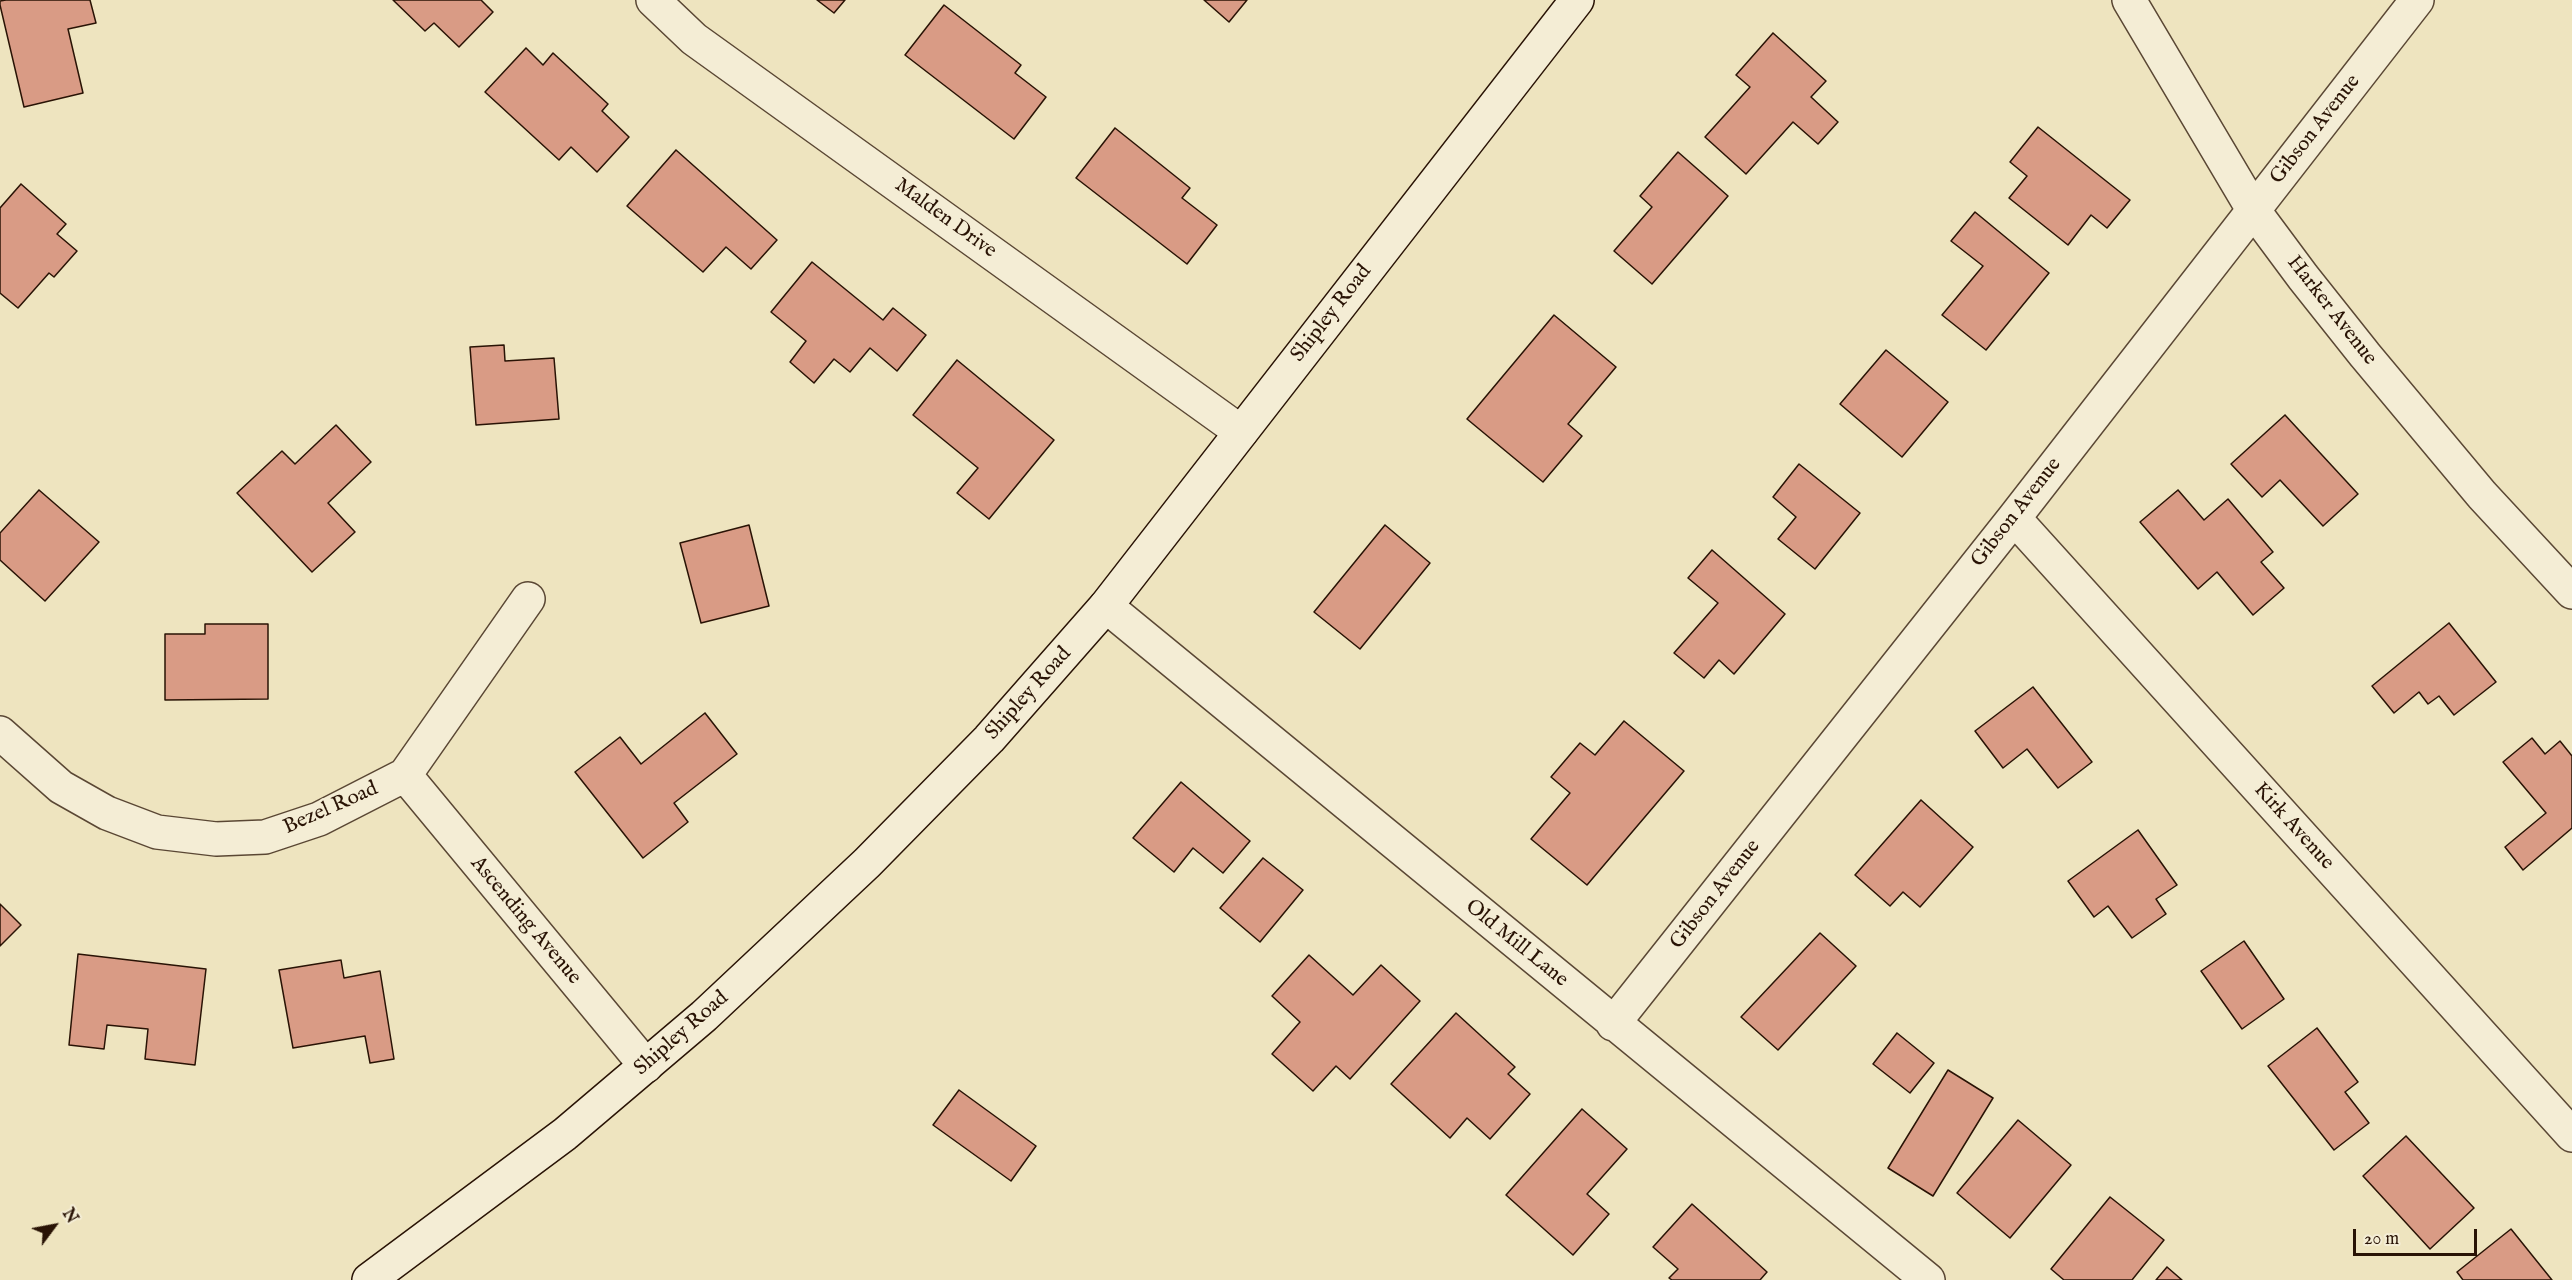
<!DOCTYPE html>
<html>
<head>
<meta charset="utf-8">
<style>
  body { margin:0 }
  #map { position:relative; width:2572px; height:1280px; overflow:hidden; background:#eee4bf; font-family:"IM FELL English",serif }
  canvas { display:block }
  .north { position:absolute; left:24px; top:1196px; width:60px; height:60px; -webkit-text-stroke:4px #f4edd5; paint-order:stroke; rotate:58deg; font-size:16px; font-weight:700; line-height:24px; text-align:center; color:#291305 }
  .north::after { content:''; display:block; margin:auto; width:21px; height:27px; background:#291305; clip-path:polygon(50% 0,100% 100%,50% 72%,0 100%) }
  .scale { position:absolute; left:2353px; top:1229px; width:124px; height:27px; box-sizing:border-box; border:3px solid #291305; border-top:0; padding-left:8px; font-size:18px; line-height:21px; white-space:nowrap; color:#291305; -webkit-text-stroke:4px #f4edd5; paint-order:stroke }
</style>
</head>
<body>
<div id="map">
<canvas width="2572" height="1280"></canvas>
<div class="north">N</div>
<div class="scale">20 m</div>
</div>
<script>
const g = document.querySelector('canvas').getContext('2d');
g.lineJoin = 'round';
function fill(path, color) { g.fillStyle = color; g.fill(path, 'evenodd'); }
const poly = rows => new Path2D(rows.map(r => 'M' + r).join(''));
function strokePath(path, color, width, dash) { g.strokeStyle = color; g.lineWidth = width; g.lineCap = dash ? 'butt' : 'round'; g.setLineDash(dash || []); g.stroke(path); }
function drawText(font, color, halo, rows, align = 'center') {
  g.font = font + ' "IM FELL English",serif'; g.lineWidth = 4.5; g.setLineDash([]); g.textBaseline = 'middle'; g.strokeStyle = halo; g.fillStyle = color; for (const [text, x, y, turn = 0] of rows) {
    g.save(); g.translate(x, y); g.rotate((+turn || 0) * Math.PI / 180); g.textAlign = isNaN(turn) ? turn : align; if (halo) g.strokeText(text, 0, 0); g.fillText(text, 0, 0); g.restore();
  }
}
const building = poly([
  [6,0,90,0,96,23,68,29,83,93,24,107,0,5,0,1,6,0],
  [393,0,481,0,493,12,459,47,434,23,425,31,393,0],
  [817,0,845,0,834,13,817,0],
  [1204,0,1247,0,1229,22,1204,0],
  [944,5,1021,65,1015,73,1046,97,1014,139,905,55,944,5],
  [1773,33,1826,81,1811,97,1838,122,1818,144,1793,122,1746,174,1705,137,1750,87,1736,75,1773,33],
  [526,48,543,65,553,53,608,104,602,111,629,137,597,172,571,147,559,160,485,92,526,48],
  [2038,127,2130,200,2107,228,2091,215,2068,245,2009,198,2027,176,2010,162,2038,127],
  [1115,128,1190,188,1182,198,1217,225,1187,264,1076,178,1115,128],
  [676,150,777,240,751,269,726,247,703,272,627,206,676,150],
  [1678,152,1728,196,1652,284,1614,251,1652,207,1640,196,1678,152],
  [21,184,66,224,57,234,77,251,54,277,49,273,18,308,0,293,0,208,21,184],
  [1975,212,2049,273,1986,350,1942,315,1983,266,1951,241,1975,212],
  [812,262,883,320,893,308,926,335,897,371,870,348,850,372,834,359,814,383,790,362,806,341,771,312,812,262],
  [1554,315,1616,367,1568,424,1582,436,1543,482,1467,419,1554,315],
  [504,345,505,361,554,358,559,419,476,425,470,347,504,345],
  [1886,350,1948,402,1902,457,1840,404,1886,350],
  [957,360,1054,440,989,519,957,493,978,468,913,415,957,360],
  [2285,415,2358,494,2323,526,2280,480,2262,497,2231,464,2285,415],
  [336,425,371,462,328,503,355,532,312,572,237,493,282,451,295,464,336,425],
  [1799,464,1860,513,1815,569,1778,539,1796,517,1773,497,1799,464],
  [39,490,99,542,45,601,0,560,0,533,39,490],
  [2178,490,2204,520,2228,499,2273,552,2261,562,2284,588,2253,615,2217,572,2198,589,2140,522,2178,490],
  [749,525,769,606,701,623,680,543,749,525],
  [1385,525,1430,563,1360,649,1314,612,1385,525],
  [1712,550,1785,614,1734,674,1719,660,1704,678,1674,653,1718,603,1688,578,1712,550],
  [2449,623,2496,682,2454,715,2439,696,2428,704,2419,692,2394,713,2372,686,2449,623],
  [205,624,268,624,268,699,165,700,165,634,205,634,205,624],
  [2033,687,2092,762,2058,788,2027,749,2003,768,1975,731,2033,687],
  [705,713,737,754,674,803,688,822,643,858,575,772,620,737,641,764,705,713],
  [1624,721,1684,771,1587,885,1531,839,1570,793,1551,777,1580,743,1595,755,1624,721],
  [2532,738,2545,754,2560,741,2572,756,2572,828,2523,870,2505,847,2546,813,2503,762,2532,738],
  [1181,782,1250,841,1223,873,1193,848,1174,872,1133,838,1181,782],
  [1921,800,1973,847,1920,907,1903,892,1890,906,1855,875,1921,800],
  [2138,830,2177,885,2156,899,2166,914,2132,938,2108,906,2094,917,2068,881,2138,830],
  [1263,858,1303,890,1260,942,1220,908,1263,858],
  [0,904,21,925,0,946,0,904],
  [1820,933,1856,966,1778,1050,1741,1017,1820,933],
  [2244,941,2284,999,2242,1029,2201,971,2244,941],
  [78,954,206,969,195,1065,145,1059,148,1029,107,1025,104,1049,69,1045,78,954],
  [1309,955,1353,995,1381,965,1420,1001,1350,1079,1336,1066,1313,1091,1272,1054,1300,1022,1272,996,1309,955],
  [341,960,344,978,380,971,394,1059,370,1063,365,1036,293,1048,279,970,341,960],
  [1456,1013,1515,1067,1508,1074,1530,1094,1490,1139,1467,1118,1450,1138,1391,1084,1456,1013],
  [2317,1028,2358,1082,2345,1092,2369,1123,2334,1150,2268,1066,2317,1028],
  [1897,1033,1934,1063,1910,1093,1873,1064,1897,1033],
  [1948,1070,1993,1098,1933,1196,1888,1168,1948,1070],
  [959,1090,1036,1146,1011,1181,933,1125,959,1090],
  [1582,1109,1627,1149,1587,1194,1609,1214,1573,1255,1506,1195,1582,1109],
  [2018,1120,2071,1165,2010,1238,1957,1193,2018,1120],
  [2406,1136,2474,1208,2430,1249,2363,1176,2406,1136],
  [2110,1197,2164,1240,2132,1280,2064,1280,2051,1269,2110,1197],
  [1692,1204,1767,1272,1760,1280,1672,1280,1669,1278,1678,1269,1653,1247,1692,1204],
  [2511,1229,2552,1280,2463,1280,2457,1272,2511,1229],
  [2167,1267,2182,1280,2156,1280,2167,1267]
]);
const street = poly([
  [653,0,694,39,1241,432],
  [2129,0,2254,211,2303,277,2365,355,2482,495,2572,592],
  [2014,518,2572,1135],
  [1106,606,1928,1280],
  [0,733,61,787,107,813,157,832,216,839,265,837,319,819,405,775,528,599],
  [405,775,646,1066],
  [1613,1024,2014,518,2417,0]
]);
const secondary = poly([
  [369,1280,565,1134,704,1016,867,863,989,739,1106,606,1577,0]
]);
const streetNames = [
  ["Gibson Avenue",2316,130,-52],
  ["Malden Drive",945,219,36],
  ["Harker Avenue",2331,311,52],
  ["Shipley Road",1332,314,-52],
  ["Gibson Avenue",2017,513,-52],
  ["Shipley Road",1029,694,-48],
  ["Bezel Road",331,809,-24],
  ["Kirk Avenue",2293,827,48],
  ["Gibson Avenue",1716,895,-52],
  ["Ascending Avenue",525,921,50],
  ["Old Mill Lane",1516,944,39],
  ["Shipley Road",682,1034,-41]
];
fill(building, '#d99b85');
strokePath(building, '#291305', 1.5);
strokePath(street, '#5a4734', 36);
strokePath(secondary, '#291305', 36);
strokePath(street, '#f4edd5', 33);
strokePath(secondary, '#f4edd5', 33);
drawText('21px', '#291305', '#f4edd5', streetNames);
</script>
</body>
</html>
